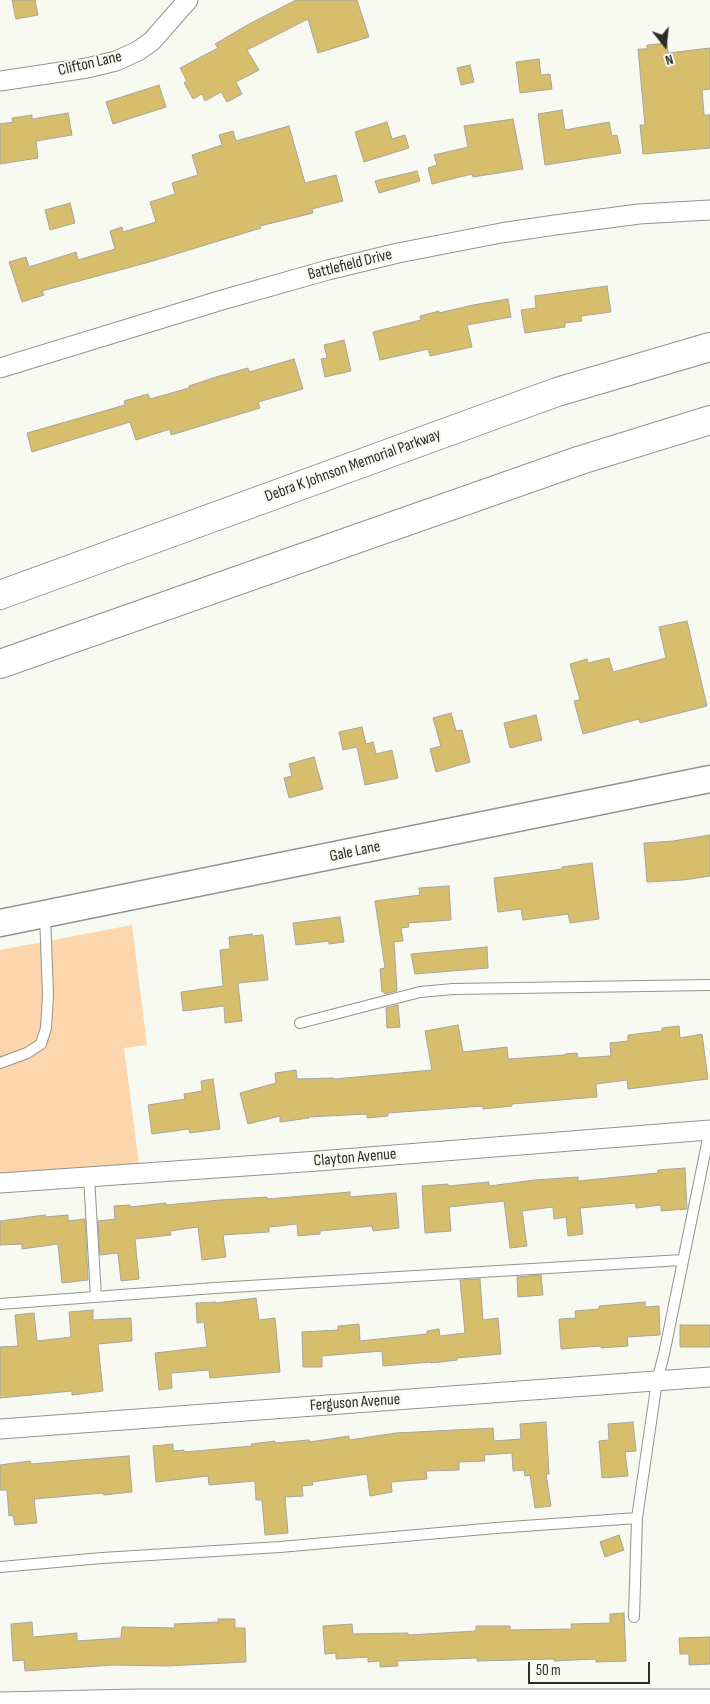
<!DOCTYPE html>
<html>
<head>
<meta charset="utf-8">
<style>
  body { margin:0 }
  #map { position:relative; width:710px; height:1704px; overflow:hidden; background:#f8faf2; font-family:"Sofia Sans Condensed",sans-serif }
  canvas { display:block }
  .north { position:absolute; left:640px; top:20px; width:50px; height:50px; -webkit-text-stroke:4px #f8faf2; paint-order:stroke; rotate:164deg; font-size:14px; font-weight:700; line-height:20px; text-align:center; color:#2c2d2a }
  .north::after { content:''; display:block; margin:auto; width:18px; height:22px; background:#2c2d2a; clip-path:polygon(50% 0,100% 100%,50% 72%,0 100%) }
  .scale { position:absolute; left:528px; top:1662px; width:122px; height:22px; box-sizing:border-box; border:2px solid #2c2d2a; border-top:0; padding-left:6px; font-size:15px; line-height:18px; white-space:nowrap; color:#2c2d2a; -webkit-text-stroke:4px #f8faf2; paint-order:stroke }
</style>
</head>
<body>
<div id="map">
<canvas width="710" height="1704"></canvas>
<div class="north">N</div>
<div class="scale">50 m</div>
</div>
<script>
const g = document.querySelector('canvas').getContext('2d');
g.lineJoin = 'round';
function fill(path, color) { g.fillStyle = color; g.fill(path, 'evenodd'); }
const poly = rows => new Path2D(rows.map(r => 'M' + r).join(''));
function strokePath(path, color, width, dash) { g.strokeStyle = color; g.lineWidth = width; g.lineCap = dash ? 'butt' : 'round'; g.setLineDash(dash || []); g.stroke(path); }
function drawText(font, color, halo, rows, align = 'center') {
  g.font = font + ' "Sofia Sans Condensed",sans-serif'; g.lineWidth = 4; g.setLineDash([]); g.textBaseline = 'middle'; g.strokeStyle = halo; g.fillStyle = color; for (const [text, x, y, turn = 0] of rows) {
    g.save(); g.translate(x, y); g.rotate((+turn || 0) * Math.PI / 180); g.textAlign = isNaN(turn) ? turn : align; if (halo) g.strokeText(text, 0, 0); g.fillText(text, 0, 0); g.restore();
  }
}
const green = poly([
  [132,925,147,1045,124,1048,139,1164,0,1174,0,950]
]);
const building = poly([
  [12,0,35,0,38,15,16,19,12,0],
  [296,0,357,0,369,37,318,53,308,19,247,50,259,70,236,82,242,94,227,102,221,92,205,101,202,94,193,99,184,83,187,81,180,68,218,48,215,44,249,24,296,0],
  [667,43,668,53,710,48,710,89,702,90,704,115,710,115,710,148,643,154,640,125,645,125,638,49,647,49,647,45,667,43],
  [539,59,541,75,550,74,552,89,520,93,516,62,539,59],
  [470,65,474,82,461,85,457,68,470,65],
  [159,85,166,107,113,124,106,102,159,85],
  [562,110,565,130,609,122,612,136,617,135,621,153,545,165,538,114,562,110],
  [68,113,72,135,36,141,38,158,0,164,0,124,13,122,12,118,32,115,32,119,68,113],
  [513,119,523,169,473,177,472,174,432,184,428,168,437,165,434,155,468,147,464,126,513,119],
  [387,122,392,139,405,135,409,148,364,162,355,132,387,122],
  [289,126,305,183,336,175,343,201,312,209,313,213,260,226,261,228,153,261,42,291,44,295,22,302,9,262,26,257,29,267,76,252,78,260,115,249,110,231,122,227,123,232,156,222,150,202,175,194,172,183,198,175,192,155,222,145,219,135,233,131,236,141,289,126],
  [417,171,420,181,379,193,375,181,417,171],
  [70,203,75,223,50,230,45,210,70,203],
  [607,286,611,312,581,316,582,321,565,323,565,327,525,333,521,310,536,308,535,296,607,286],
  [508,299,511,317,467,325,472,347,430,356,428,349,380,360,373,332,421,320,420,316,439,311,439,313,473,305,508,299],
  [344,340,351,371,325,377,321,359,327,358,324,345,344,340],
  [294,359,303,389,258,402,260,408,171,435,170,429,136,440,130,422,32,452,27,433,125,405,124,401,148,394,150,399,189,388,189,386,216,377,248,368,249,372,294,359],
  [687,621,707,706,640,723,639,719,583,734,574,701,580,700,570,664,587,659,588,663,609,658,613,672,666,658,659,627,687,621],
  [451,713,456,731,462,730,470,762,436,772,430,749,441,746,433,718,451,713],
  [536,715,542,740,510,748,504,723,536,715],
  [362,727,366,744,373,742,376,754,392,750,398,778,365,785,357,747,343,750,339,732,362,727],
  [314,757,323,789,289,798,284,778,292,776,289,764,314,757],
  [710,835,710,876,684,880,647,882,644,843,673,841,710,835],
  [592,863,599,919,570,923,568,914,523,920,521,909,498,912,494,878,562,869,562,867,592,863],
  [449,886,451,920,408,923,409,927,401,928,403,941,394,942,397,991,385,994,385,992,382,992,380,969,385,968,375,901,420,895,419,888,449,886],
  [340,917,344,942,329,944,329,941,296,945,293,923,340,917],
  [252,934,252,936,263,935,268,980,238,983,242,1021,225,1023,224,1006,183,1011,181,992,223,986,220,950,230,949,229,937,252,934],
  [487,947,488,968,415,974,411,954,487,947],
  [398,1005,400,1027,387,1028,386,1008,398,1005],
  [458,1025,463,1052,507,1047,508,1059,565,1055,565,1054,577,1053,578,1058,611,1056,610,1043,628,1041,628,1035,662,1031,662,1028,679,1026,680,1038,702,1034,708,1079,628,1089,627,1080,596,1084,597,1097,512,1104,512,1106,483,1109,483,1106,388,1113,388,1116,367,1118,367,1114,308,1117,309,1118,280,1122,280,1116,248,1124,240,1093,276,1083,275,1073,296,1070,297,1079,334,1078,335,1079,432,1070,425,1031,458,1025],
  [213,1079,220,1129,190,1133,189,1129,152,1134,148,1105,185,1099,184,1094,202,1091,201,1081,213,1079],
  [685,1168,687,1209,661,1211,661,1205,636,1208,635,1203,580,1208,583,1234,568,1236,566,1217,554,1219,553,1207,522,1211,527,1246,510,1248,504,1201,449,1207,451,1231,425,1233,422,1186,448,1184,448,1186,489,1182,489,1186,535,1180,578,1177,578,1181,658,1173,658,1170,685,1168],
  [350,1192,350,1197,396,1193,399,1228,373,1231,372,1226,320,1231,320,1234,298,1236,297,1224,269,1227,269,1232,223,1235,226,1257,202,1260,198,1227,170,1231,171,1235,135,1239,139,1279,121,1281,118,1253,100,1255,98,1221,115,1219,114,1206,130,1205,130,1207,166,1203,166,1205,220,1200,267,1197,267,1199,350,1192],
  [45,1215,45,1217,68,1215,68,1221,85,1219,88,1280,62,1283,58,1244,22,1249,22,1244,0,1245,0,1221,45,1215],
  [541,1275,543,1295,518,1297,517,1277,541,1275],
  [480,1279,483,1320,498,1318,501,1354,457,1358,457,1360,431,1363,431,1362,383,1366,382,1351,322,1356,322,1367,303,1367,302,1332,338,1330,338,1326,359,1324,360,1341,427,1334,427,1331,439,1329,440,1336,465,1333,460,1280,480,1279],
  [256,1298,259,1320,275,1318,280,1372,210,1378,209,1370,171,1373,172,1388,159,1390,155,1353,207,1347,204,1322,197,1323,196,1303,216,1302,216,1303,256,1298],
  [645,1302,645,1307,659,1306,660,1335,627,1337,628,1346,601,1348,601,1346,561,1349,559,1319,576,1318,575,1311,599,1309,599,1306,645,1302],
  [93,1310,93,1320,131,1318,132,1341,98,1344,103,1391,72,1395,72,1391,0,1398,0,1347,18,1346,15,1315,34,1313,37,1341,71,1337,69,1312,93,1310],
  [680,1325,710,1325,710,1347,680,1347,680,1325],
  [546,1422,549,1474,546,1474,551,1506,535,1508,530,1475,525,1476,524,1470,513,1471,512,1453,484,1455,485,1461,459,1462,459,1470,426,1471,427,1479,391,1482,392,1492,370,1496,367,1474,312,1482,313,1485,302,1486,303,1496,285,1497,288,1533,265,1535,262,1500,256,1500,255,1481,209,1485,208,1476,156,1482,153,1446,173,1444,173,1451,184,1450,184,1452,252,1446,251,1444,275,1441,275,1443,309,1440,310,1442,349,1436,349,1440,396,1433,493,1428,494,1441,521,1439,520,1424,546,1422],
  [633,1422,636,1451,625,1452,628,1476,602,1478,599,1441,609,1440,608,1424,633,1422],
  [129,1456,132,1492,104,1495,103,1493,34,1499,37,1523,15,1525,13,1515,9,1516,7,1490,0,1490,0,1465,30,1461,31,1464,129,1456],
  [619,1535,624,1550,605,1557,600,1542,619,1535],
  [624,1613,626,1661,596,1662,596,1659,554,1661,554,1659,477,1661,477,1658,397,1661,398,1666,380,1667,380,1661,368,1662,368,1657,336,1659,336,1653,325,1654,323,1626,352,1624,353,1634,408,1633,408,1635,476,1631,476,1626,510,1626,510,1630,572,1629,571,1624,610,1623,610,1614,624,1613],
  [218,1619,235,1619,235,1628,245,1628,246,1662,167,1666,113,1665,25,1671,24,1660,13,1661,11,1624,32,1622,33,1637,77,1633,77,1641,121,1638,122,1627,175,1628,174,1624,219,1622,218,1619],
  [710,1637,710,1664,689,1665,689,1654,680,1654,679,1638,710,1637]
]);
const lane = poly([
  [300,1023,420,992,453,989,710,985],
  [0,1063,27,1053,41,1044,46,1028,48,995,45,915],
  [89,1177,96,1297],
  [0,1304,215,1288,682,1260],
  [0,1567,102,1558,280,1547,496,1528,637,1518],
  [634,1617,637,1518,657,1381,664,1354,710,1129]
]);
const street = poly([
  [0,81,87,68,116,61,138,51,152,41,188,0],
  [0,368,222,300,328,270,398,253,501,233,555,225,639,214,710,210],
  [0,1183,318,1161,710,1130],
  [0,1429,710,1377],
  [0,1702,136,1699,710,1699]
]);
const secondary = poly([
  [0,923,710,779]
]);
const highway = poly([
  [0,595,557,392,710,347],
  [0,664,581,460,710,420]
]);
const streetNames = [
  ["Clifton Lane",90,64,-13],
  ["Battlefield Drive",350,265,-14],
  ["Debra K Johnson Memorial Parkway",353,466,-20],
  ["Gale Lane",355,852,-12],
  ["Clayton Avenue",355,1158,-5],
  ["Ferguson Avenue",355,1403,-4]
];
fill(green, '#fdd6ae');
fill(building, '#d7be6c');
strokePath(building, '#a7a59e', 1);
strokePath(lane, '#92948d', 12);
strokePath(street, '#92948d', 21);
strokePath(secondary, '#92948d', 29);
strokePath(highway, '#92948d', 30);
strokePath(lane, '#fff', 10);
strokePath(street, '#fff', 19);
strokePath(secondary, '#fff', 26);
strokePath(highway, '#fff', 28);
drawText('16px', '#2c2d2a', '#f8faf2', streetNames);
</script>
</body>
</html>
